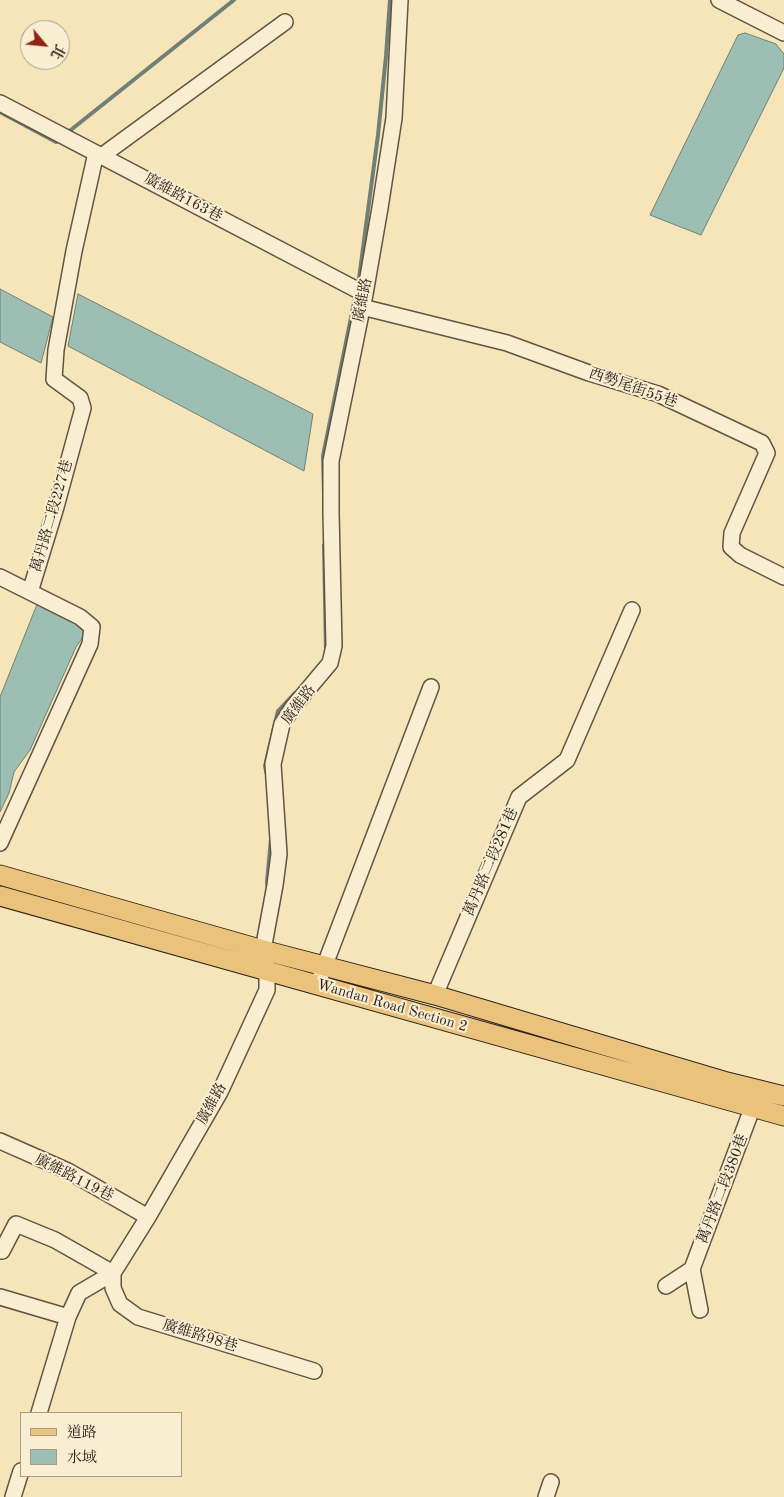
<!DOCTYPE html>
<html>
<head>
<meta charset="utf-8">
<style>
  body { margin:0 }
  #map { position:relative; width:784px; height:1497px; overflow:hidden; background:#f6e5b8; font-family:"Old Standard TT","Noto Serif TC",serif }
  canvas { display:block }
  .legend { position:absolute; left:20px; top:1412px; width:162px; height:65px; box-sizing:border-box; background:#f9eed1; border:1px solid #a89d89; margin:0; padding:6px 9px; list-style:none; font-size:15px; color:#2f241c }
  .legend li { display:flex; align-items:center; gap:10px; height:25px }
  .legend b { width:25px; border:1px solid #a89d89 }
  .north { position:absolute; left:20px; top:20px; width:50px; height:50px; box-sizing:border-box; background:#f9eed1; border:1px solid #a89d89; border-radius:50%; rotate:118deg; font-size:14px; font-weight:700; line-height:20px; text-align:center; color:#2f241c }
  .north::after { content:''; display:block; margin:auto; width:18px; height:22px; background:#8f2418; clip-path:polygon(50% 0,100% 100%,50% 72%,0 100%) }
</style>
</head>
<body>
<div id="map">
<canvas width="784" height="1497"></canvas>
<ul class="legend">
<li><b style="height:6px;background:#ebc27c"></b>道路</li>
<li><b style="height:14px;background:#9dbeb3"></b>水域</li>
</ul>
<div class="north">北</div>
</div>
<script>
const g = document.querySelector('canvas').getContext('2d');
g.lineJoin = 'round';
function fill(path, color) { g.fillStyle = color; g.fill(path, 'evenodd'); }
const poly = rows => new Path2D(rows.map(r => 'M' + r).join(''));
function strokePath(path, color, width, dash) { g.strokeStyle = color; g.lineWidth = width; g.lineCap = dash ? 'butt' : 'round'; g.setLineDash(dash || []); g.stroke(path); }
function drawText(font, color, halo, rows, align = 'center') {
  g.font = font + ' "Old Standard TT","Noto Serif TC",serif'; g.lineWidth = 4; g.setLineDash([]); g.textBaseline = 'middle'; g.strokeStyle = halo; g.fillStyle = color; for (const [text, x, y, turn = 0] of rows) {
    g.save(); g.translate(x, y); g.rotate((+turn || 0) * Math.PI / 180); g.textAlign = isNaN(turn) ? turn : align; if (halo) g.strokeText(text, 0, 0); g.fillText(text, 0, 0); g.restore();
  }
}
const water = poly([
  [745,33,776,44,784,54,784,68,701,235,650,215,738,35,745,33],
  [0,289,53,317,41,363,0,342,0,289],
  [78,294,313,414,304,471,68,346,78,294],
  [38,602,76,622,86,633,76,647,30,750,14,772,9,793,0,812,0,697,38,602]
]);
const stream = poly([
  [0,112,56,142,59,139],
  [67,133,234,0],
  [358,286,378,135,386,56,390,0],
  [324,493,323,456,356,293],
  [324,545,326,653],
  [267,775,265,766,278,711,295,693],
  [268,890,267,882,271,839]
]);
const minor = poly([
  [719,0,784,33],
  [0,103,365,294],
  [104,156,107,152,285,22],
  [362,307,507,343,589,373,658,394,762,443,767,453,732,533,731,547,740,555,784,577],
  [0,577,80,617,92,627,90,644,0,843],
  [30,592,56,507,83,408,80,398,54,379,56,350,74,251,96,153],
  [321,975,431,687],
  [435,995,519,797,567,760,632,610],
  [0,1141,68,1171,148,1217],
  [0,1250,2,1251,16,1224,55,1240,113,1273,113,1288,120,1304,138,1317,314,1371],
  [666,1286,692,1269],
  [0,1297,68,1317],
  [700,1310,692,1269,756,1098],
  [39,1413,68,1317,79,1293,113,1273,148,1217,220,1092,267,990,267,971,263,950,275,885,279,854,273,764,282,724,293,707,330,663,334,646,331,513,331,461,365,294,380,208,394,118,400,0],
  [13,1497,21,1471],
  [546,1497,551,1482]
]);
const major = poly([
  [0,875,263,950,435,995,727,1082,784,1096],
  [0,896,784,1116]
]);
const streetNames = [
  ["廣維路163巷",183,198,28],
  ["廣維路",363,300,-79],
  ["西勢尾街55巷",633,388,19],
  ["萬丹路二段227巷",52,516,-74],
  ["廣維路",299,705,-53],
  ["萬丹路二段281巷",491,862,-67],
  ["Wandan Road Section 2",392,1006,16],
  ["廣維路",212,1104,-61],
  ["廣維路119巷",74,1178,27],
  ["萬丹路二段380巷",723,1189,-69],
  ["廣維路98巷",200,1336,17]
];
fill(water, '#9dbeb3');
strokePath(water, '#718077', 1);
strokePath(stream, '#718077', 4);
strokePath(minor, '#615443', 18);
strokePath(major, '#2f241c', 21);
strokePath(minor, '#f9eed1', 15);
strokePath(major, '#ebc27c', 19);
drawText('15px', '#2f241c', '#f9eed1', streetNames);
</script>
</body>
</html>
